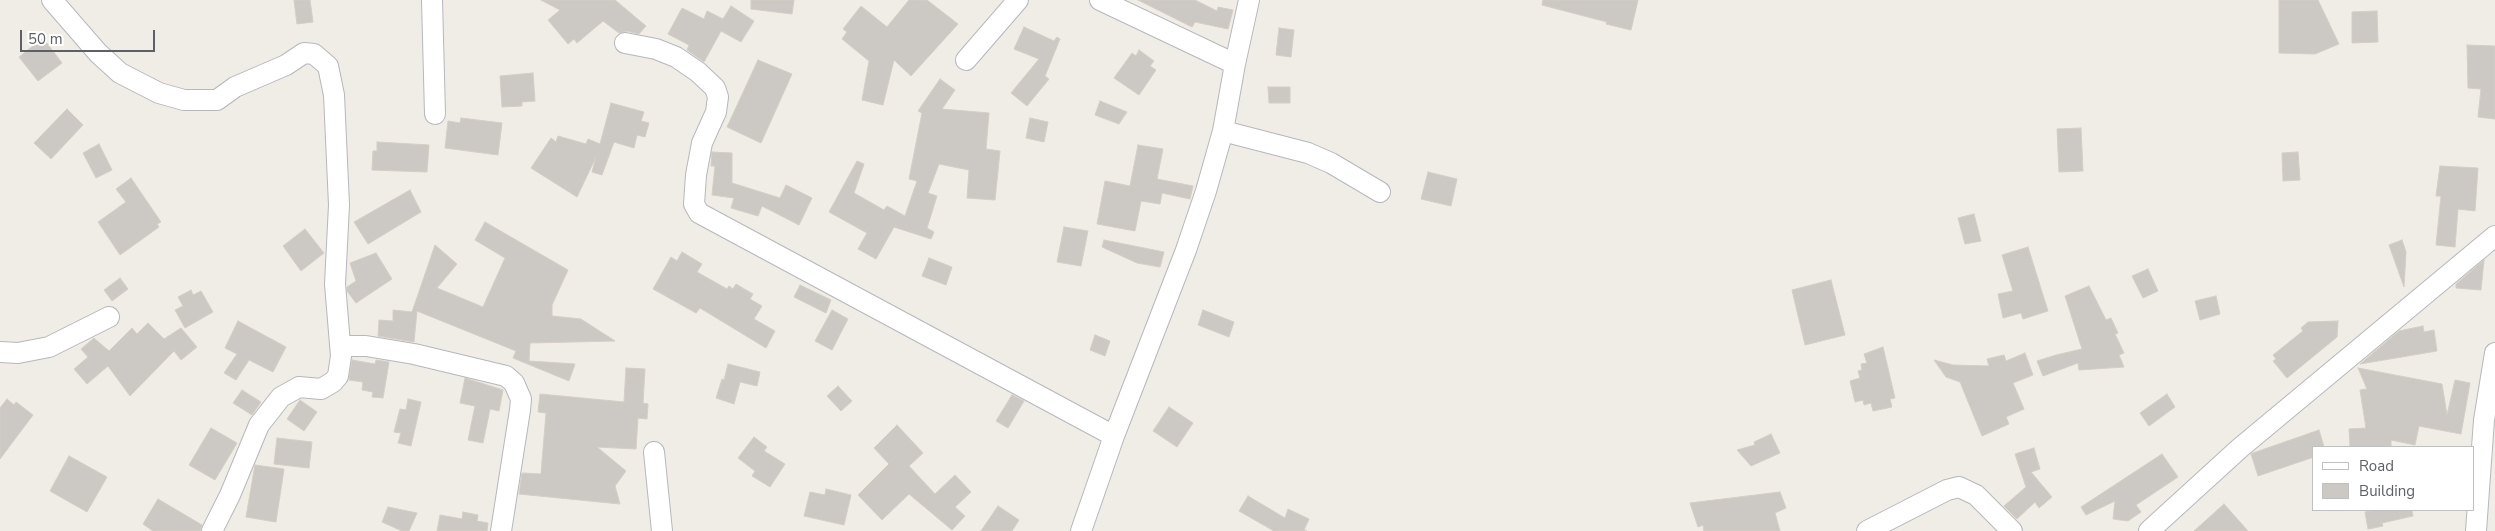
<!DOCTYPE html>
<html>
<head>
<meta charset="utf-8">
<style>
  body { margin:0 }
  #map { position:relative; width:2495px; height:531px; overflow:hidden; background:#efede5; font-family:"Nunito Sans",sans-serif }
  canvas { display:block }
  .legend { position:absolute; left:2312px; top:446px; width:162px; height:65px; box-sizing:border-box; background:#fff; border:1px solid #bec0c2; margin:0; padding:6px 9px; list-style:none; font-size:15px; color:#5d6166 }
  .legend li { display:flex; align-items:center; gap:10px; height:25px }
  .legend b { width:25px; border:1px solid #bec0c2 }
  .scale { position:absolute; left:20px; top:30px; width:135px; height:22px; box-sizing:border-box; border:2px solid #5d6166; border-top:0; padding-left:6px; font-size:15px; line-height:18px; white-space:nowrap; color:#5d6166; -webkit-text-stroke:4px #fff; paint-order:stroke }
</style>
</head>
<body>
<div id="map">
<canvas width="2495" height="531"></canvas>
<ul class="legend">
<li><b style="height:6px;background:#fff"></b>Road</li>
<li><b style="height:14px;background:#ccc9c4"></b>Building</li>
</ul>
<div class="scale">50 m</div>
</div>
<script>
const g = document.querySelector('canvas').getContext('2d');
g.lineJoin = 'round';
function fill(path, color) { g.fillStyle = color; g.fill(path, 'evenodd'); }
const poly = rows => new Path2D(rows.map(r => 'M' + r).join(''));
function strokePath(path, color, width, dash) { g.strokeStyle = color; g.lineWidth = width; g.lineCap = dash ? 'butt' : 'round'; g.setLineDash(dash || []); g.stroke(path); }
const building = poly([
  [294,0,310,0,313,22,297,24,294,0],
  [541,0,615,0,646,26,639,34,627,31,619,33,603,21,577,43,574,39,568,44,548,20,560,10,541,0],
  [751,0,794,0,792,14,751,9,751,0],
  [909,0,927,0,958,24,911,76,894,60,883,105,862,100,869,61,842,39,847,32,843,29,861,6,887,27,909,0],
  [1138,0,1195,0,1217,11,1218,7,1233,10,1228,29,1195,22,1192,27,1138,0],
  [1543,0,1638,0,1631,30,1606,24,1607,22,1542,5,1543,0],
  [2279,0,2318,0,2339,44,2315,54,2279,53,2279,0],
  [731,6,754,21,741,42,721,31,704,62,687,50,689,45,668,34,682,8,704,19,707,11,723,19,731,6],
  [2377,11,2378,42,2352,43,2352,12,2377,11],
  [1024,27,1054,41,1057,37,1060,39,1045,76,1049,79,1027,106,1011,93,1039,59,1014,49,1024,27],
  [1279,28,1294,30,1291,57,1276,55,1279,28],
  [43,38,62,63,38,81,19,57,43,38],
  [2467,45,2495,46,2495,119,2478,117,2481,89,2468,88,2467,45],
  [1139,50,1154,61,1150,66,1156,70,1139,95,1114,78,1132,53,1136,56,1139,50],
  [758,60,792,74,761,143,727,127,758,60],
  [533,73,535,101,522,102,522,106,502,107,500,76,533,73],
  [940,79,955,90,942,109,989,113,986,149,1000,151,995,200,967,198,969,170,939,164,928,193,937,196,927,228,934,232,931,239,894,227,876,259,858,249,867,233,829,212,857,161,864,164,854,193,884,210,887,206,905,216,917,181,909,179,922,113,918,111,940,79],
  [1268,87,1290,87,1290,103,1269,103,1268,87],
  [1100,101,1127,112,1119,124,1095,115,1100,101],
  [611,103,644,112,641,121,649,123,645,137,637,135,634,148,614,142,602,175,592,172,596,157,577,197,531,168,551,138,556,142,558,136,586,144,588,139,600,144,611,103],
  [67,109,83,125,51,159,34,143,67,109],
  [461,118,502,123,498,155,445,148,448,121,460,123,461,118],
  [1030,118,1048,122,1044,142,1026,138,1030,118],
  [2081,128,2083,171,2059,172,2057,129,2081,128],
  [377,142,429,145,427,172,372,170,373,151,377,151,377,142],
  [99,144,112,170,96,178,83,153,99,144],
  [1138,145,1163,149,1157,179,1193,186,1190,199,1162,193,1160,204,1141,201,1135,231,1097,224,1105,181,1130,186,1138,145],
  [712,152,732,153,732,183,780,198,786,185,812,198,799,225,762,206,758,216,731,208,734,198,712,195,715,166,711,166,712,152],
  [2298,152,2300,180,2283,181,2282,153,2298,152],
  [2440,166,2478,168,2475,211,2458,209,2455,247,2436,245,2441,196,2436,196,2440,166],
  [1428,172,1457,179,1451,206,1421,199,1428,172],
  [131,178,161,222,157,224,159,227,120,255,98,222,126,202,116,189,131,178],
  [410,190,421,212,368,244,354,222,410,190],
  [1974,214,1981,241,1965,244,1958,218,1974,214],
  [485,222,568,270,552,305,552,316,581,319,615,341,530,343,529,361,575,364,569,381,513,358,516,351,417,311,414,342,378,336,379,320,393,321,393,310,412,312,435,245,457,264,437,288,483,307,505,258,475,240,485,222],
  [1064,227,1088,231,1081,266,1057,262,1064,227],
  [305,229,324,253,301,271,283,246,305,229],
  [1104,240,1164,252,1160,267,1137,263,1102,247,1104,240],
  [2402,240,2406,252,2404,287,2389,245,2402,240],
  [2028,247,2048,311,2023,319,2021,313,2003,318,1998,294,2013,291,2002,255,2028,247],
  [682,252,702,264,697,272,727,289,729,286,733,289,736,284,753,294,750,299,762,306,754,319,775,331,766,348,700,308,696,313,653,289,671,257,677,261,682,252],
  [376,253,392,279,356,303,347,291,347,287,356,281,350,263,376,253],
  [929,258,952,267,946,285,922,276,929,258],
  [2484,260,2481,290,2456,288,2456,284,2484,260],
  [2148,269,2158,291,2143,298,2132,276,2148,269],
  [120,278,128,289,112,301,104,290,120,278],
  [1831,280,1845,335,1805,345,1792,290,1831,280],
  [800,285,831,300,826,313,794,297,800,285],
  [2089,286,2106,320,2111,318,2118,333,2115,334,2124,353,2119,355,2124,367,2079,370,2078,363,2043,376,2037,361,2056,355,2082,349,2065,296,2089,286],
  [191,290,193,295,201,291,213,312,185,328,175,310,183,306,178,297,191,290],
  [2216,296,2220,314,2200,320,2195,301,2216,296],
  [832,310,848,319,832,350,815,341,832,310],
  [1203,310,1234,322,1229,337,1198,325,1203,310],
  [238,321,286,347,273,372,249,360,236,380,224,373,237,354,225,348,238,321],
  [2338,321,2337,337,2287,378,2273,361,2276,359,2273,355,2303,331,2301,328,2308,322,2338,321],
  [148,323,164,339,181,328,197,347,181,360,174,351,130,396,108,366,87,384,74,369,88,357,81,349,94,338,109,351,132,328,137,334,148,323],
  [2423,326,2424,332,2434,330,2437,351,2360,364,2399,331,2423,326],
  [1095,335,1110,341,1105,356,1090,350,1095,335],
  [1883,347,1895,398,1890,399,1892,407,1873,411,1871,403,1864,405,1863,400,1855,402,1850,381,1860,378,1858,371,1862,370,1861,364,1867,363,1864,354,1883,347],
  [2025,353,2033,375,2013,383,2024,409,2006,417,2009,424,1982,436,1960,382,1946,377,1934,360,1953,365,1989,366,1987,359,2004,355,2006,361,2025,353],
  [352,360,375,364,376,360,389,362,383,398,372,397,373,392,362,390,363,382,349,380,352,360],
  [728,364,760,372,757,386,740,382,734,404,716,398,722,379,724,380,728,364],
  [626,368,645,369,643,403,648,404,647,419,638,418,636,449,597,447,626,471,615,486,620,504,519,494,522,473,541,474,546,413,538,412,540,394,624,402,626,368],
  [2358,368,2442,384,2447,415,2455,380,2470,383,2461,434,2419,426,2415,445,2391,440,2391,447,2350,447,2349,429,2366,428,2360,390,2367,389,2358,368],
  [465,378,503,390,499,411,490,409,483,443,468,440,475,406,460,403,465,378],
  [838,386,852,401,841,411,827,396,838,386],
  [242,390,261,402,252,415,233,403,242,390],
  [2167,394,2175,407,2149,426,2140,413,2167,394],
  [1012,395,1024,401,1008,428,996,421,1012,395],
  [7,399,14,405,16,402,33,415,0,459,0,408,7,399],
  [408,399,421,402,411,446,398,443,401,433,394,432,400,409,406,410,408,399],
  [300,400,317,412,304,431,287,419,300,400],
  [1169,407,1193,423,1177,447,1153,431,1169,407],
  [897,425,923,453,909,466,935,494,955,475,971,492,955,507,965,516,952,530,909,494,882,520,858,495,889,464,874,448,897,425],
  [211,428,237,443,215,480,189,465,211,428],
  [2319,430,2324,447,2314,447,2314,457,2258,476,2251,454,2253,453,2319,430],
  [1771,434,1780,453,1751,466,1737,450,1755,445,1754,442,1771,434],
  [754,437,767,447,764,451,785,464,770,487,752,476,755,471,738,458,754,437],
  [277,438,312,442,309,468,274,464,277,438],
  [2034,448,2040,469,2031,472,2052,497,2039,508,2035,502,2017,519,2004,506,2026,487,2015,454,2034,448],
  [2162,454,2178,477,2136,505,2141,512,2128,521,2113,519,2115,501,2086,515,2081,507,2162,454],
  [69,456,107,477,87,512,50,491,69,456],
  [255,465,284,469,276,522,246,517,255,465],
  [826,489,851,495,844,525,804,516,810,492,825,495,826,489],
  [1780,492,1786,508,1775,513,1780,531,1704,531,1703,525,1698,527,1690,503,1780,492],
  [1248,496,1285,518,1288,509,1309,519,1304,530,1307,531,1274,531,1239,511,1248,496],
  [158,499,202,525,200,531,153,531,143,524,158,499],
  [2224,504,2248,531,2194,531,2224,504],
  [998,506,1019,520,1012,531,981,531,998,506],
  [388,507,417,513,409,531,402,531,382,522,388,507],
  [2374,510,2412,510,2413,516,2382,523,2383,526,2368,529,2365,512,2374,510],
  [463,512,478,515,477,521,488,523,487,531,437,531,440,515,462,519,463,512]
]);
const street = poly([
  [52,0,98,53,120,73,159,93,184,100,217,100,235,87,286,65,304,53,314,54,328,66,334,95,339,205,335,284,341,356,338,376,333,382,321,389,299,387,281,397,259,425,230,495,212,531],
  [432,0,435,114],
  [1100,0,1235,64],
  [625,43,656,49,676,57,698,72,715,88,718,97,716,112,702,143,696,175,694,204,699,213,1114,436],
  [966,60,1018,0],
  [1223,131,1308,153,1331,163,1380,192],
  [340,346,366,346,414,354,506,376,514,383,521,399,520,410,501,531],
  [0,352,18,353,49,347,109,317],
  [654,452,662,531],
  [1081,531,1114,436,1186,250,1206,191,1223,131,1235,64,1249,0],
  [1867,531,1947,490,1959,487,1976,495,2012,531],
  [2149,531,2240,448,2495,236],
  [2476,531,2484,420,2495,353]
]);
fill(building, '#ccc9c4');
strokePath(building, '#d4cec3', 1);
strokePath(street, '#b5b8bc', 22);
strokePath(street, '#fff', 20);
</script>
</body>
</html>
